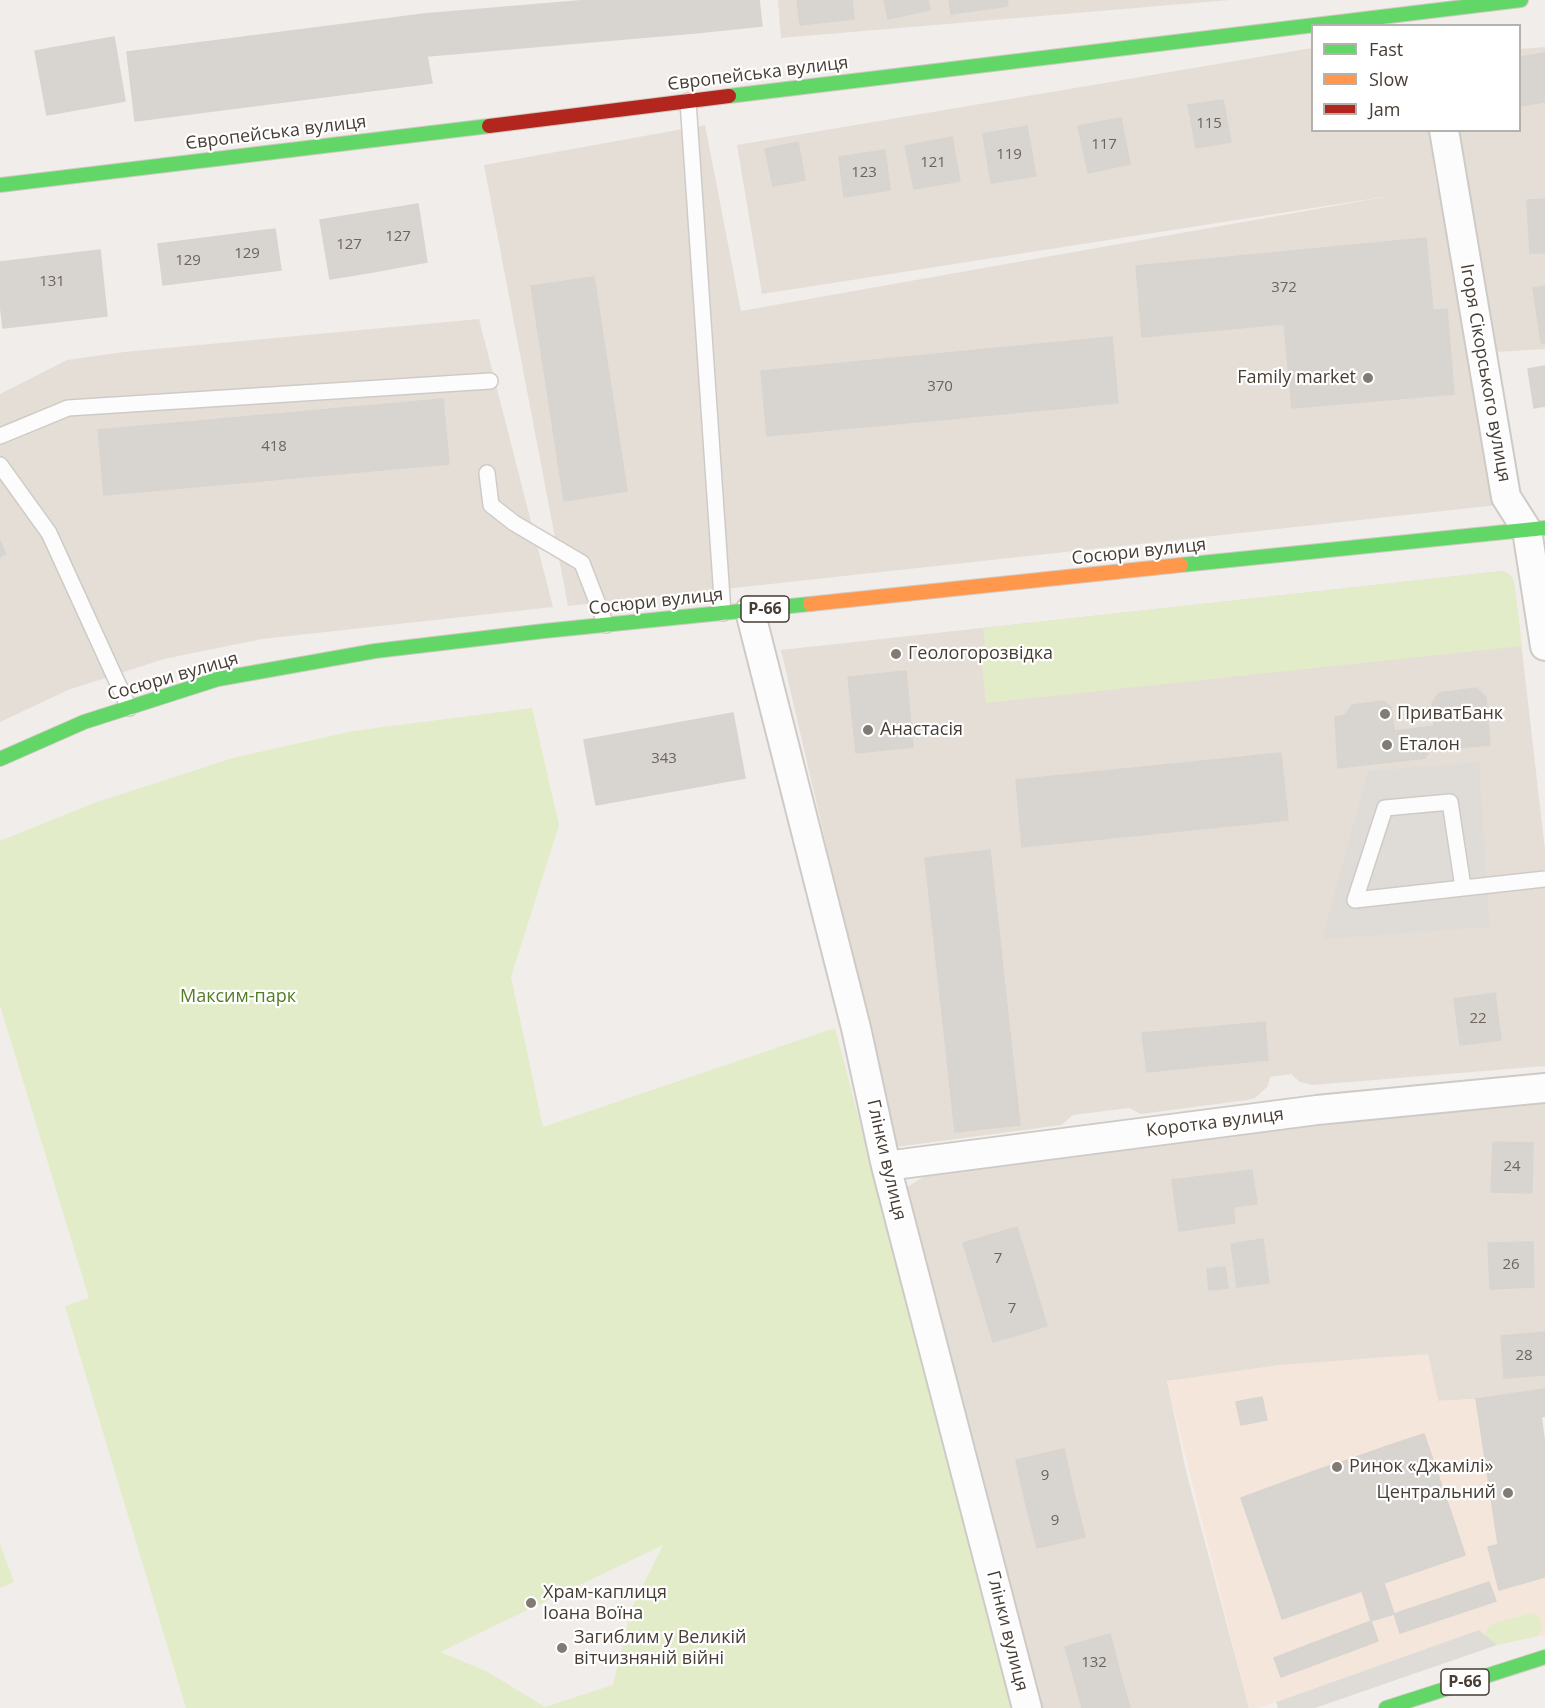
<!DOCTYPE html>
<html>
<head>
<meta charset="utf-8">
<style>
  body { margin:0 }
  #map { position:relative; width:1545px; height:1708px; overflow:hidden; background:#f0edea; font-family:"Open Sans",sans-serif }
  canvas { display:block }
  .legend { position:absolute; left:1311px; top:24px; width:210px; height:108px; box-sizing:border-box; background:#fff; border:2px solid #b5b1ae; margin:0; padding:8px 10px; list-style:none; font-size:18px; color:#473d34 }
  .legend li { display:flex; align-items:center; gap:12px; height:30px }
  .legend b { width:30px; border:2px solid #b5b1ae }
</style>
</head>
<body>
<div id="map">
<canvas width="1545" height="1708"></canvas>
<ul class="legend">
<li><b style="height:8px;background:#63d668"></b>Fast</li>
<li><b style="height:8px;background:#ff974d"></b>Slow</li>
<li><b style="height:8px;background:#b3261e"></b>Jam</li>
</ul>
</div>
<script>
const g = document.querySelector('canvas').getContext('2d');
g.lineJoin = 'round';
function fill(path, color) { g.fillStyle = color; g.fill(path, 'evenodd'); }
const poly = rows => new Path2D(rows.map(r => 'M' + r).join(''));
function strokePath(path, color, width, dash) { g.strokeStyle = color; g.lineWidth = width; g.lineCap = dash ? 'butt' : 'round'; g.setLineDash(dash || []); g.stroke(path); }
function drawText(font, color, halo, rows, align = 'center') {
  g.font = font + ' "Open Sans",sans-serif'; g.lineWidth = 4.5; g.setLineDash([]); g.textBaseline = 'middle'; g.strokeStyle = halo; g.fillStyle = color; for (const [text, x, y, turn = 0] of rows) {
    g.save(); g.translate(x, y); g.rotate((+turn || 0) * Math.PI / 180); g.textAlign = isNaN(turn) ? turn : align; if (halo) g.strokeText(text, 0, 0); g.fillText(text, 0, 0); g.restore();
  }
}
const residential = poly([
  [778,0,1230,0,781,38],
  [1545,47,1545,349,1496,352,1460,131,1520,130,1520,49],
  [1312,48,1312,130,1429,131,1437,188,1449,186,1498,505,568,606,484,165,705,125,741,311,1390,196,762,294,737,145],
  [479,319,553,607,262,639,164,659,68,690,0,722,0,394,67,360,124,352],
  [1502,571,1509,574,1514,581,1545,850,1545,1066,1313,1085,1300,1082,1291,1074,1270,1077,1268,1086,1255,1098,1247,1100,1141,1114,1129,1108,1073,1115,1061,1125,896,1147,781,650],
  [1545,1095,1545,1389,1476,1399,1438,1401,1428,1355,1167,1381,1186,1471,1249,1708,1043,1708,904,1189,944,1164]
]);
const commercial = poly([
  [1428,1354,1438,1401,1476,1399,1498,1544,1545,1533,1545,1635,1497,1645,1479,1630,1258,1708,1249,1708,1167,1381,1279,1365]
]);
const green = poly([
  [1502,571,1509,574,1514,581,1522,646,986,703,980,647,985,646,983,628],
  [532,708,559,825,511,977,543,1127,835,1028,1013,1708,186,1708,65,1306,89,1298,0,1005,0,841,94,803,233,758,353,731],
  [663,1545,631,1610,613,1685,545,1707,486,1671,440,1652],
  [0,1544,14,1582,0,1588],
  [1532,1613,1540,1618,1542,1629,1537,1636,1497,1645,1485,1635,1488,1627,1496,1622]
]);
const parking = poly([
  [1479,762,1490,927,1322,939,1368,771],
  [1479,1630,1497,1645,1315,1708,1278,1708,1276,1702]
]);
const building = poly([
  [590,0,691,0,694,33,427,56,424,14,590,0],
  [691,0,759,0,762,26,694,33,691,0],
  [797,0,852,0,854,19,800,25,797,0],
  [884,0,928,0,930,10,888,19,884,0],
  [949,0,1007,0,1008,6,951,14,949,0],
  [424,14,427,56,432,83,135,121,127,52,424,14],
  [114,37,125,101,47,115,35,51,114,37],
  [1545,53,1545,102,1520,106,1520,57,1545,53],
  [1223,100,1231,142,1196,148,1188,105,1223,100],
  [1121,118,1130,164,1088,173,1078,126,1121,118],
  [1027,126,1036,176,991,183,983,134,1027,126],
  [952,137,960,181,914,189,905,146,952,137],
  [798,142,805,180,773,186,765,149,798,142],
  [885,150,890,190,844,197,839,157,885,150],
  [1545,199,1545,253,1530,253,1527,200,1545,199],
  [418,204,427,262,378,271,369,212,418,204],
  [369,212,378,271,330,279,320,220,369,212],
  [275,229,281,270,218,278,213,237,275,229],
  [213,237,218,278,163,285,158,244,213,237],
  [1426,238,1433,310,1142,337,1136,266,1426,238],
  [100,250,107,316,3,328,0,302,0,262,100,250],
  [594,277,627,491,564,501,531,286,594,277],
  [1545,286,1545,343,1541,343,1533,288,1545,286],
  [1447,309,1454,394,1292,408,1284,324,1447,309],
  [1112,337,1118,403,767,436,761,371,1112,337],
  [1545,366,1545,406,1534,408,1528,369,1545,366],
  [443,399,449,464,104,495,98,430,443,399],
  [0,541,6,554,0,557,0,541],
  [906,671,913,747,856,753,848,677,906,671],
  [1476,688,1486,697,1490,745,1430,750,1425,758,1338,768,1335,717,1345,715,1352,705,1383,701,1391,707,1394,731,1434,726,1432,703,1439,693,1476,688],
  [733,713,745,778,596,805,584,740,733,713],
  [1281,753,1288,820,1022,847,1016,780,1281,753],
  [990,850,1020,1125,955,1132,925,858,990,850],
  [1495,993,1501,1040,1460,1045,1454,999,1495,993],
  [1265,1022,1268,1060,1214,1065,1211,1027,1265,1022],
  [1211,1027,1214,1065,1147,1072,1142,1033,1211,1027],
  [1493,1142,1533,1143,1532,1193,1491,1192,1493,1142],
  [1252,1170,1257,1204,1233,1207,1235,1223,1179,1231,1172,1180,1252,1170],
  [1017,1227,1032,1276,978,1292,963,1243,1017,1227],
  [1263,1239,1269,1283,1237,1287,1231,1244,1263,1239],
  [1533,1242,1534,1287,1490,1289,1488,1243,1533,1242],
  [1225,1267,1228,1288,1209,1290,1207,1269,1225,1267],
  [1032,1276,1047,1326,993,1342,978,1292,1032,1276],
  [1545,1332,1545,1375,1504,1378,1501,1336,1545,1332],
  [1545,1389,1545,1416,1541,1417,1545,1445,1518,1449,1532,1537,1498,1544,1476,1399,1545,1389],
  [1262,1397,1267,1420,1241,1425,1236,1402,1262,1397],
  [1424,1434,1457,1530,1429,1540,1396,1443,1424,1434],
  [1396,1443,1429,1540,1376,1559,1342,1462,1396,1443],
  [1545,1445,1545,1534,1532,1537,1518,1449,1545,1445],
  [1064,1449,1074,1493,1026,1505,1016,1460,1064,1449],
  [1342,1462,1384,1583,1362,1591,1320,1469,1342,1462],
  [1320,1469,1353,1566,1304,1583,1271,1487,1320,1469],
  [1271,1487,1304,1583,1274,1594,1241,1498,1271,1487],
  [1074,1493,1085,1537,1037,1548,1026,1505,1074,1493],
  [1457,1530,1465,1555,1384,1583,1376,1559,1457,1530],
  [1545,1534,1545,1577,1499,1590,1488,1547,1545,1534],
  [1353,1566,1362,1591,1282,1619,1274,1594,1353,1566],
  [1489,1582,1496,1601,1400,1633,1394,1614,1489,1582],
  [1384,1583,1394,1614,1371,1621,1362,1591,1384,1583],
  [1371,1621,1378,1641,1281,1677,1274,1658,1371,1621],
  [1110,1634,1122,1680,1078,1693,1065,1647,1110,1634],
  [1122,1680,1130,1708,1082,1708,1078,1693,1122,1680]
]);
const lane = poly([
  [688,101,723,613],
  [0,436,68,408,490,381],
  [0,465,49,533,129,708],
  [487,473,491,505,514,523,582,563,606,625],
  [1463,887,1450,802,1385,808,1355,900,1545,879]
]);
const street = poly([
  [1444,130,1506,497,1527,530,1545,646],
  [750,611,856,1028,886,1166,1027,1708],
  [886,1166,1317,1110,1545,1088]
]);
const fast = poly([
  [729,96,1521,0],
  [0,185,489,126],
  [1181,565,1545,528],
  [0,759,84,722,218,679,375,651,544,631,810,604],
  [1386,1708,1545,1657]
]);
const slow = poly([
  [810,604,1181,565]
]);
const jam = poly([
  [489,126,729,96]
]);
const markers = [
  [1368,378,6,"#827b74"],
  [896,654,6,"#827b74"],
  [1385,714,6,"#827b74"],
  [868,730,6,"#827b74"],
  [1387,745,6,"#827b74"],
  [1337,1467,6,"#827b74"],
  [1508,1493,6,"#827b74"],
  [531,1603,6,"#827b74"],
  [562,1648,6,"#827b74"]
];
const numberNames = [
  ["115",1209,124],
  ["117",1104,145],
  ["119",1009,155],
  ["121",933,163],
  ["123",864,173],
  ["127",398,237],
  ["127",349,245],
  ["129",247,254],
  ["129",188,261],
  ["131",52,282],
  ["372",1284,288],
  ["370",940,387],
  ["418",274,447],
  ["343",664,759],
  ["22",1478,1019],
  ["24",1512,1167],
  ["7",998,1259],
  ["26",1511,1265],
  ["7",1012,1309],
  ["28",1524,1356],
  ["9",1045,1476],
  ["9",1055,1521],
  ["132",1094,1663]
];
const shields = [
  [765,609,48],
  [1465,1682,48]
];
const shieldNames = [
  ["Р-66",765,609],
  ["Р-66",1465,1682]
];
const streetNames = [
  ["Європейська вулиця",758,74,-7],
  ["Європейська вулиця",276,133,-7],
  ["Ігоря Сікорського вулиця",1485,373,80],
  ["Сосюри вулиця",1139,552,-6],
  ["Сосюри вулиця",656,602,-6],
  ["Сосюри вулиця",173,677,-16],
  ["Коротка вулиця",1215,1123,-7],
  ["Глінки вулиця",886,1160,77],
  ["Глінки вулиця",1007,1631,76]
];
const poiNames = [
  ["Family market",1356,378,"right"],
  ["Геологорозвідка",908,654],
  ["ПриватБанк",1397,714],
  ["Анастасія",880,730],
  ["Еталон",1399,745],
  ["Ринок «Джамілі»",1349,1467],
  ["Центральний",1496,1493,"right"],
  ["Храм-каплиця",543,1593],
  ["Іоана Воїна",543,1614],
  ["Загиблим у Великій",574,1638],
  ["вітчизняній війні",574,1659]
];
const parkNames = [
  ["Максим-парк",238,997]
];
fill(residential, '#e5ded6');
fill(commercial, '#f4e6db');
fill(green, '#e3ecc8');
fill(parking, '#dfdcd8');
fill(building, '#d8d4d0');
strokePath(building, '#d8d4cf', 1.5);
strokePath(lane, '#cecbc7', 18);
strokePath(street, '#cecbc7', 32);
strokePath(fast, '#d1cac1', 16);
strokePath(slow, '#d1cac1', 16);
strokePath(jam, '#d1cac1', 16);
strokePath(lane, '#fdfcfc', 15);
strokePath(street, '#fdfcfc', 28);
strokePath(fast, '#63d668', 14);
strokePath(slow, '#ff974d', 14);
strokePath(jam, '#b3261e', 14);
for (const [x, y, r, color] of markers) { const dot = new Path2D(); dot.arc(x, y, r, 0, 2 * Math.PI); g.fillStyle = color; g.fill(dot); strokePath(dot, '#fff', 2); }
drawText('15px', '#6d645c', null, numberNames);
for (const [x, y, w] of shields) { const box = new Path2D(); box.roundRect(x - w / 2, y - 13, w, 26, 4.5); g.fillStyle = '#fff'; g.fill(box); strokePath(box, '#473d34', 1.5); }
drawText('bold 16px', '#473d34', null, shieldNames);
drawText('18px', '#473d34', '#fff', streetNames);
drawText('18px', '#473d34', '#fff', poiNames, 'left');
drawText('18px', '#537c24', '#fff', parkNames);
</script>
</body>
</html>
